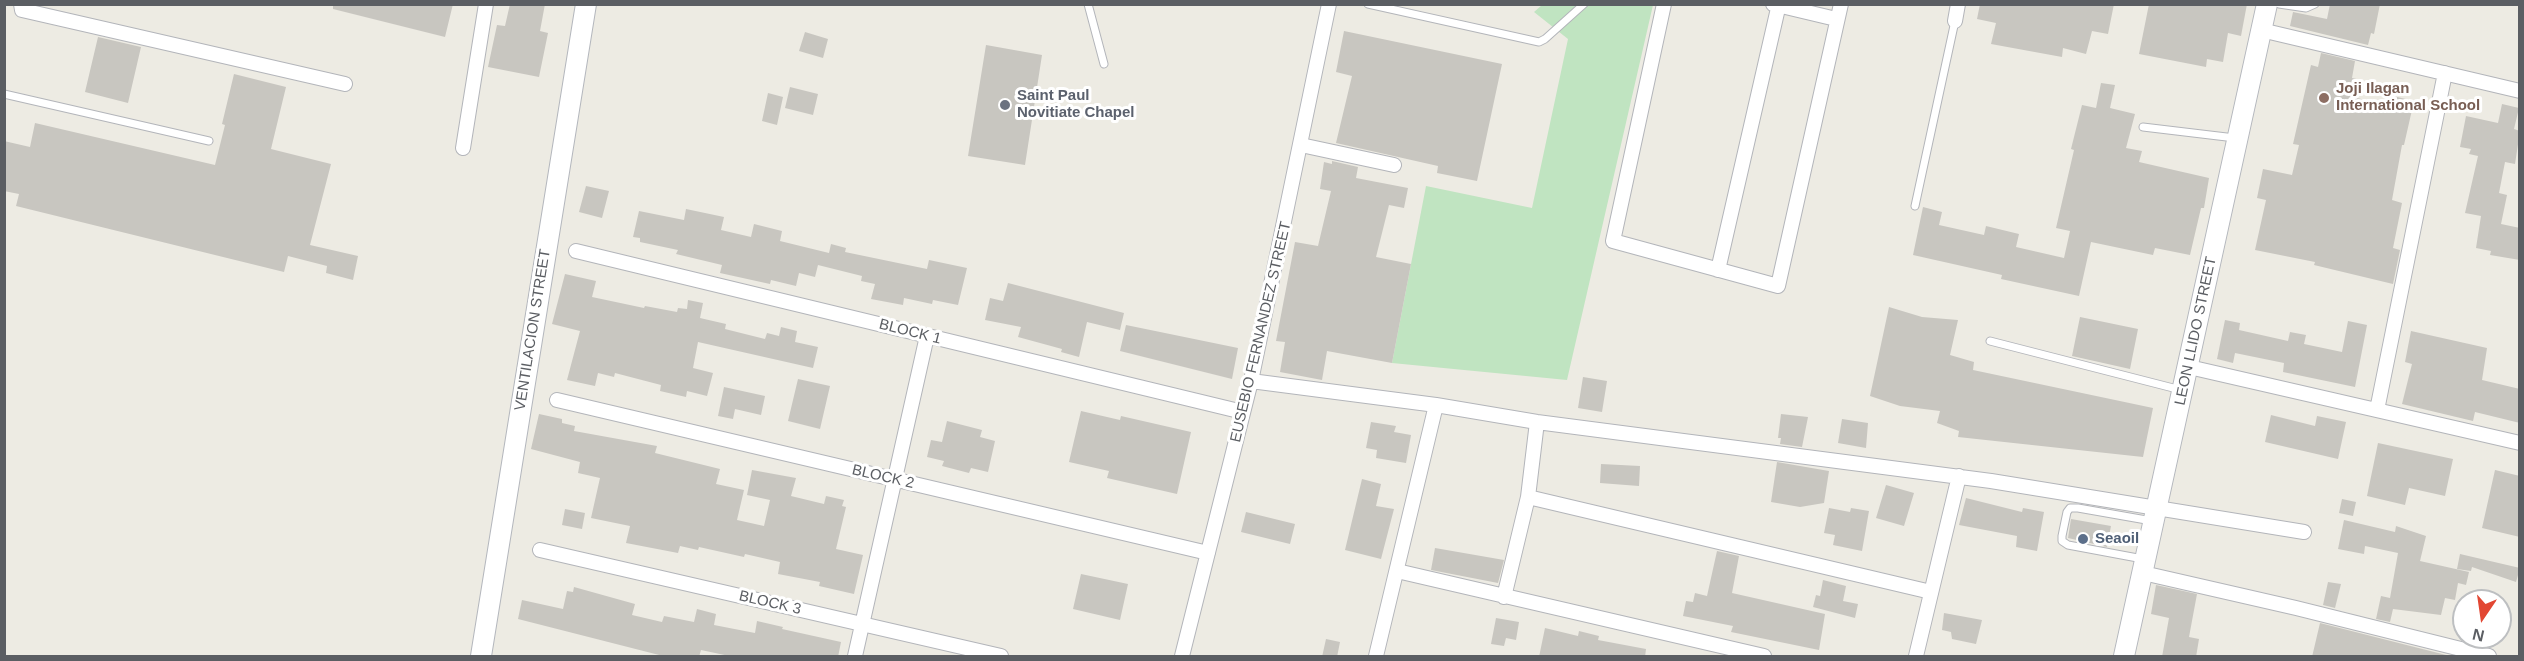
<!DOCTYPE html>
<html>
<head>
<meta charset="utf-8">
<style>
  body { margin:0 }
  #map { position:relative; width:2524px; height:661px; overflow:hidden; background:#edebe3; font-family:Arial,sans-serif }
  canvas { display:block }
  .frame { position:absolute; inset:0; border:6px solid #5b5e63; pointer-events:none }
  .north { position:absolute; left:2452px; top:589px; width:60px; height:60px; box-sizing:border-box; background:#fff; border:2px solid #bdbfc1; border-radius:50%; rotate:193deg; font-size:16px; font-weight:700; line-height:24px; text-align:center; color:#5b5e63 }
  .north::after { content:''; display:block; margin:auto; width:21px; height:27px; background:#e24733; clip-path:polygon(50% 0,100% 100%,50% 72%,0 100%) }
</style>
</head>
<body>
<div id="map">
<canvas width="2524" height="661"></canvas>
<div class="frame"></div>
<div class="north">N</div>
</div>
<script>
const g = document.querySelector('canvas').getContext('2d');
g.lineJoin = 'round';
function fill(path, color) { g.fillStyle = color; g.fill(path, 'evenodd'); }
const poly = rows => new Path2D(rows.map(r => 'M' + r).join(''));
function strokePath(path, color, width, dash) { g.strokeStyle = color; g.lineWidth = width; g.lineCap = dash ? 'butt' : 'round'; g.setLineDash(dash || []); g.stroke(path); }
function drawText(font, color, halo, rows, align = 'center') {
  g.font = font + ' Arial,sans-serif'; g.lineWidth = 6; g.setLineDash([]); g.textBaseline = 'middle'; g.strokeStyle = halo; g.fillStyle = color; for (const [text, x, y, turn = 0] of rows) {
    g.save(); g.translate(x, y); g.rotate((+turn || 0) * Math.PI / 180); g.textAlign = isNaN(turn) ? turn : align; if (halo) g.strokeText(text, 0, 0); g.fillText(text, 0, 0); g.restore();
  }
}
const green = poly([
  [1542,5,1653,5,1567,380,1392,363,1426,186,1532,208,1568,39,1534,12]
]);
const building = poly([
  [333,4,453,4,445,37,333,9],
  [510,4,545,4,540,31,548,33,539,77,488,67,497,25,505,26],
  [1980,4,2114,4,2108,34,2092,31,2086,54,2063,48,2062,57,1991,44,1996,23,1977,19],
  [2149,4,2247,4,2241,36,2228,33,2223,62,2207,59,2206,67,2139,54],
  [2330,4,2380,4,2374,34,2371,33,2368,45,2290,26,2293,12,2327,19],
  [1344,31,1502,64,1477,181,1437,173,1438,166,1336,143,1352,76,1336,72],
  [805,32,828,39,823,58,799,51],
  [98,37,141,47,128,103,85,92],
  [986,45,1042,55,1025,165,968,156],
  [2321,53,2355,61,2352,78,2361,80,2357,98,2387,105,2389,95,2414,101,2404,145,2402,145,2392,200,2402,203,2393,248,2400,250,2393,284,2314,265,2315,262,2255,250,2266,200,2257,198,2263,169,2292,175,2299,145,2293,144,2311,65,2318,67],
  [234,74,286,87,271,149,331,164,310,245,358,256,353,280,326,273,327,266,288,256,284,272,16,206,19,194,4,191,4,141,30,147,35,123,215,165,225,125,222,124],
  [2101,83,2115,85,2110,108,2135,114,2126,148,2142,151,2139,162,2209,178,2204,208,2201,208,2190,255,2155,248,2153,255,2091,242,2079,296,2001,279,2002,275,1913,255,1923,207,1942,212,1939,225,1984,235,1986,226,2019,234,2016,247,2064,258,2070,231,2056,228,2074,150,2071,149,2082,105,2096,108],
  [790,87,818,94,813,115,785,108],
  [768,93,783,97,777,125,762,121],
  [2502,104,2519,108,2514,129,2520,131,2515,164,2505,162,2499,193,2507,195,2501,224,2520,228,2520,260,2490,255,2491,251,2476,248,2481,216,2465,213,2478,156,2469,154,2471,149,2460,147,2466,116,2498,123],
  [1332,161,1358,167,1356,178,1408,188,1404,208,1389,205,1376,257,1411,264,1392,363,1327,351,1322,380,1280,372,1285,342,1276,341,1295,242,1318,246,1331,191,1320,189,1324,162,1332,164],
  [586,186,609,191,602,218,579,212],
  [686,209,724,217,721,230,751,237,754,224,782,231,780,241,829,253,831,244,846,248,845,252,927,269,929,260,967,268,958,305,933,300,932,304,904,298,903,305,871,299,875,284,861,281,862,276,818,265,815,277,799,273,796,286,771,280,770,284,720,273,722,265,676,254,678,250,640,242,640,238,633,237,639,211,684,220],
  [565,274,596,281,592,297,644,308,645,306,677,312,678,308,687,309,688,300,703,303,700,318,726,324,725,329,765,339,767,333,779,336,781,327,797,331,795,342,818,347,813,368,698,342,693,368,713,373,707,396,687,391,686,397,660,391,661,385,615,373,614,377,598,373,595,386,567,380,580,331,552,324],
  [1008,283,1124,313,1120,330,1087,322,1079,357,1061,352,1062,349,1018,337,1021,327,985,320,990,298,1003,301],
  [1889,307,1922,317,1958,320,1950,355,1974,362,1973,370,2153,408,2143,457,1958,437,1959,431,1937,423,1940,411,1900,406,1870,396],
  [2080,317,2138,329,2130,369,2072,356],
  [2225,320,2240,323,2239,330,2288,341,2290,332,2306,335,2304,344,2342,352,2348,321,2367,325,2355,387,2283,372,2284,363,2235,353,2233,363,2217,359],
  [1126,325,1238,348,1232,379,1120,351],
  [2411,331,2487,348,2482,380,2520,389,2520,423,2475,412,2473,421,2402,404,2412,364,2405,362],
  [1583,377,1607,381,1602,412,1578,408],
  [798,379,830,386,820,429,788,421],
  [724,387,765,396,761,415,735,409,733,419,718,416],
  [1081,411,1120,420,1121,416,1191,432,1177,494,1107,478,1109,471,1069,462],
  [539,414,562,419,562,423,575,426,574,431,657,446,655,453,720,469,716,484,744,490,737,520,764,526,770,500,747,495,752,470,796,478,791,496,824,504,826,496,844,500,842,506,846,507,836,549,863,555,854,594,819,586,820,582,778,574,780,562,745,554,744,557,699,547,698,550,680,546,678,553,626,543,630,526,591,518,600,478,578,473,580,462,531,449],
  [1781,414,1808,417,1802,447,1780,444,1781,438,1778,438],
  [2271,415,2315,426,2317,416,2346,422,2338,459,2265,442],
  [1842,419,1868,423,1866,448,1838,443],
  [947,421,982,430,980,437,995,441,988,472,971,468,969,473,942,466,944,461,927,457,931,440,942,442],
  [1371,422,1396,426,1394,432,1411,435,1406,463,1376,458,1377,450,1366,448],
  [2378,443,2453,459,2445,496,2409,488,2405,505,2367,496],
  [1777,462,1829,471,1824,503,1800,507,1771,502],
  [1601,464,1640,466,1639,486,1600,483],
  [2495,470,2520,476,2520,537,2482,528],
  [1362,479,1381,484,1376,506,1394,509,1381,559,1345,550],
  [1886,485,1914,493,1904,526,1876,518],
  [1966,498,2022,512,2023,508,2044,512,2037,551,2016,547,2017,536,1959,525],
  [2342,499,2356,502,2353,516,2339,513],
  [1829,508,1850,512,1851,508,1869,511,1862,551,1833,545,1835,535,1824,533],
  [565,509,585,513,582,529,562,525],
  [1246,512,1295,524,1290,544,1241,532],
  [2071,519,2111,526,2107,547,2068,538],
  [2344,520,2395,532,2396,526,2426,536,2420,561,2469,572,2466,585,2458,583,2455,600,2445,598,2441,615,2393,609,2390,622,2376,619,2381,596,2390,598,2398,553,2365,546,2364,554,2338,549],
  [1435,548,1504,560,1498,583,1431,570],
  [1717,551,1739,556,1732,593,1825,614,1819,650,1731,632,1733,626,1683,616,1686,601,1693,602,1695,593,1707,596],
  [2460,554,2520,568,2516,582,2472,567,2471,571,2457,569],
  [1081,574,1128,584,1120,620,1073,609],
  [1823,580,1846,586,1843,601,1858,604,1855,618,1813,607,1816,595,1820,596],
  [2328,582,2341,584,2335,608,2323,605],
  [2156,585,2197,594,2189,637,2199,639,2196,657,2162,657,2169,618,2151,614],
  [574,587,635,604,632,615,662,622,664,616,694,622,697,609,716,614,714,625,755,633,757,621,783,627,782,629,841,642,838,657,734,657,701,650,699,657,667,657,518,619,522,600,563,609,567,591,573,592],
  [1944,613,1982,620,1976,644,1952,639,1951,632,1942,630],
  [1496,618,1519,622,1516,640,1506,638,1504,646,1491,644],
  [2320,623,2450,656,2450,657,2312,657],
  [1545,628,1578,636,1579,631,1599,636,1598,640,1646,649,1645,657,1539,657],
  [1326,639,1340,642,1337,657,1322,657]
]);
const lane = poly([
  [1088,4,1104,64],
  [1368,4,1539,42,1545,39,1584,4],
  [2279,4,2306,8,2315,4],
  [4,94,209,141],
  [2143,127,2235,138],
  [1915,206,1955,21],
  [1990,341,2181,390],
  [2143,559,2068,545,2062,541,2062,536,2067,512,2070,508,2078,508,2152,521]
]);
const street = poly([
  [21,4,22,10,345,84],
  [1664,4,1613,241,1778,286,1841,4],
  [1773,4,1836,19],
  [1955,21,1958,4],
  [2261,30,2520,91],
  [1301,145,1394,165],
  [463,148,486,4],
  [576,251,1243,412],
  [1718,270,1779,4],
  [2189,367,2520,443],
  [1251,381,1436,405,1537,422,1991,481,2304,532],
  [557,400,1208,553],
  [2377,410,2445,73],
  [1528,497,1931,592],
  [540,550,1001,656],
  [1397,571,1764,656],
  [2143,573,2296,608,2489,656],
  [1504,597,1528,497,1537,422],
  [855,656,927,336],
  [1182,656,1251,381,1329,4],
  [1376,656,1436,405],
  [1916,656,1959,476]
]);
const secondary = poly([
  [481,656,586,4],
  [2124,656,2267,4]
]);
const markers = [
  [2324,98,6,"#8d6e63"],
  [1005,105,6,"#6b7280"],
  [2083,539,6,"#5c6f8a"]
];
const educationNames = [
  ["Joji Ilagan",2336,89],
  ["International School",2336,106]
];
const worshipNames = [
  ["Saint Paul",1017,96],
  ["Novitiate Chapel",1017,113]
];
const streetNames = [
  ["VENTILACION STREET",533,330,-81],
  ["LEON LLIDO STREET",2196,331,-78],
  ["BLOCK 1",910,332,14],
  ["EUSEBIO FERNANDEZ STREET",1261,332,-77],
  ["BLOCK 2",883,477,13],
  ["BLOCK 3",770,603,13]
];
const serviceNames = [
  ["Seaoil",2095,539]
];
fill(green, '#c0e4c1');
fill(building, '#c8c6c0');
strokePath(lane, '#b3b5ba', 9);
strokePath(street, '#b3b5ba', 16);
strokePath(secondary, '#b4b7bd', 22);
strokePath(lane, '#fff', 7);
strokePath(street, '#fff', 14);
strokePath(secondary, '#fff', 20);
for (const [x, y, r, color] of markers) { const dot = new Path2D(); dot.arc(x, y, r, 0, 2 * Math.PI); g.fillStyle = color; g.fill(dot); strokePath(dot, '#fff', 2); }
drawText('bold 15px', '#785e54', '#fff', educationNames, 'left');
drawText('bold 15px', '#5b616d', '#fff', worshipNames, 'left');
drawText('15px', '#5b5e63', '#fff', streetNames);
drawText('bold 15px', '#4e5e75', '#fff', serviceNames, 'left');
</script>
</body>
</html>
